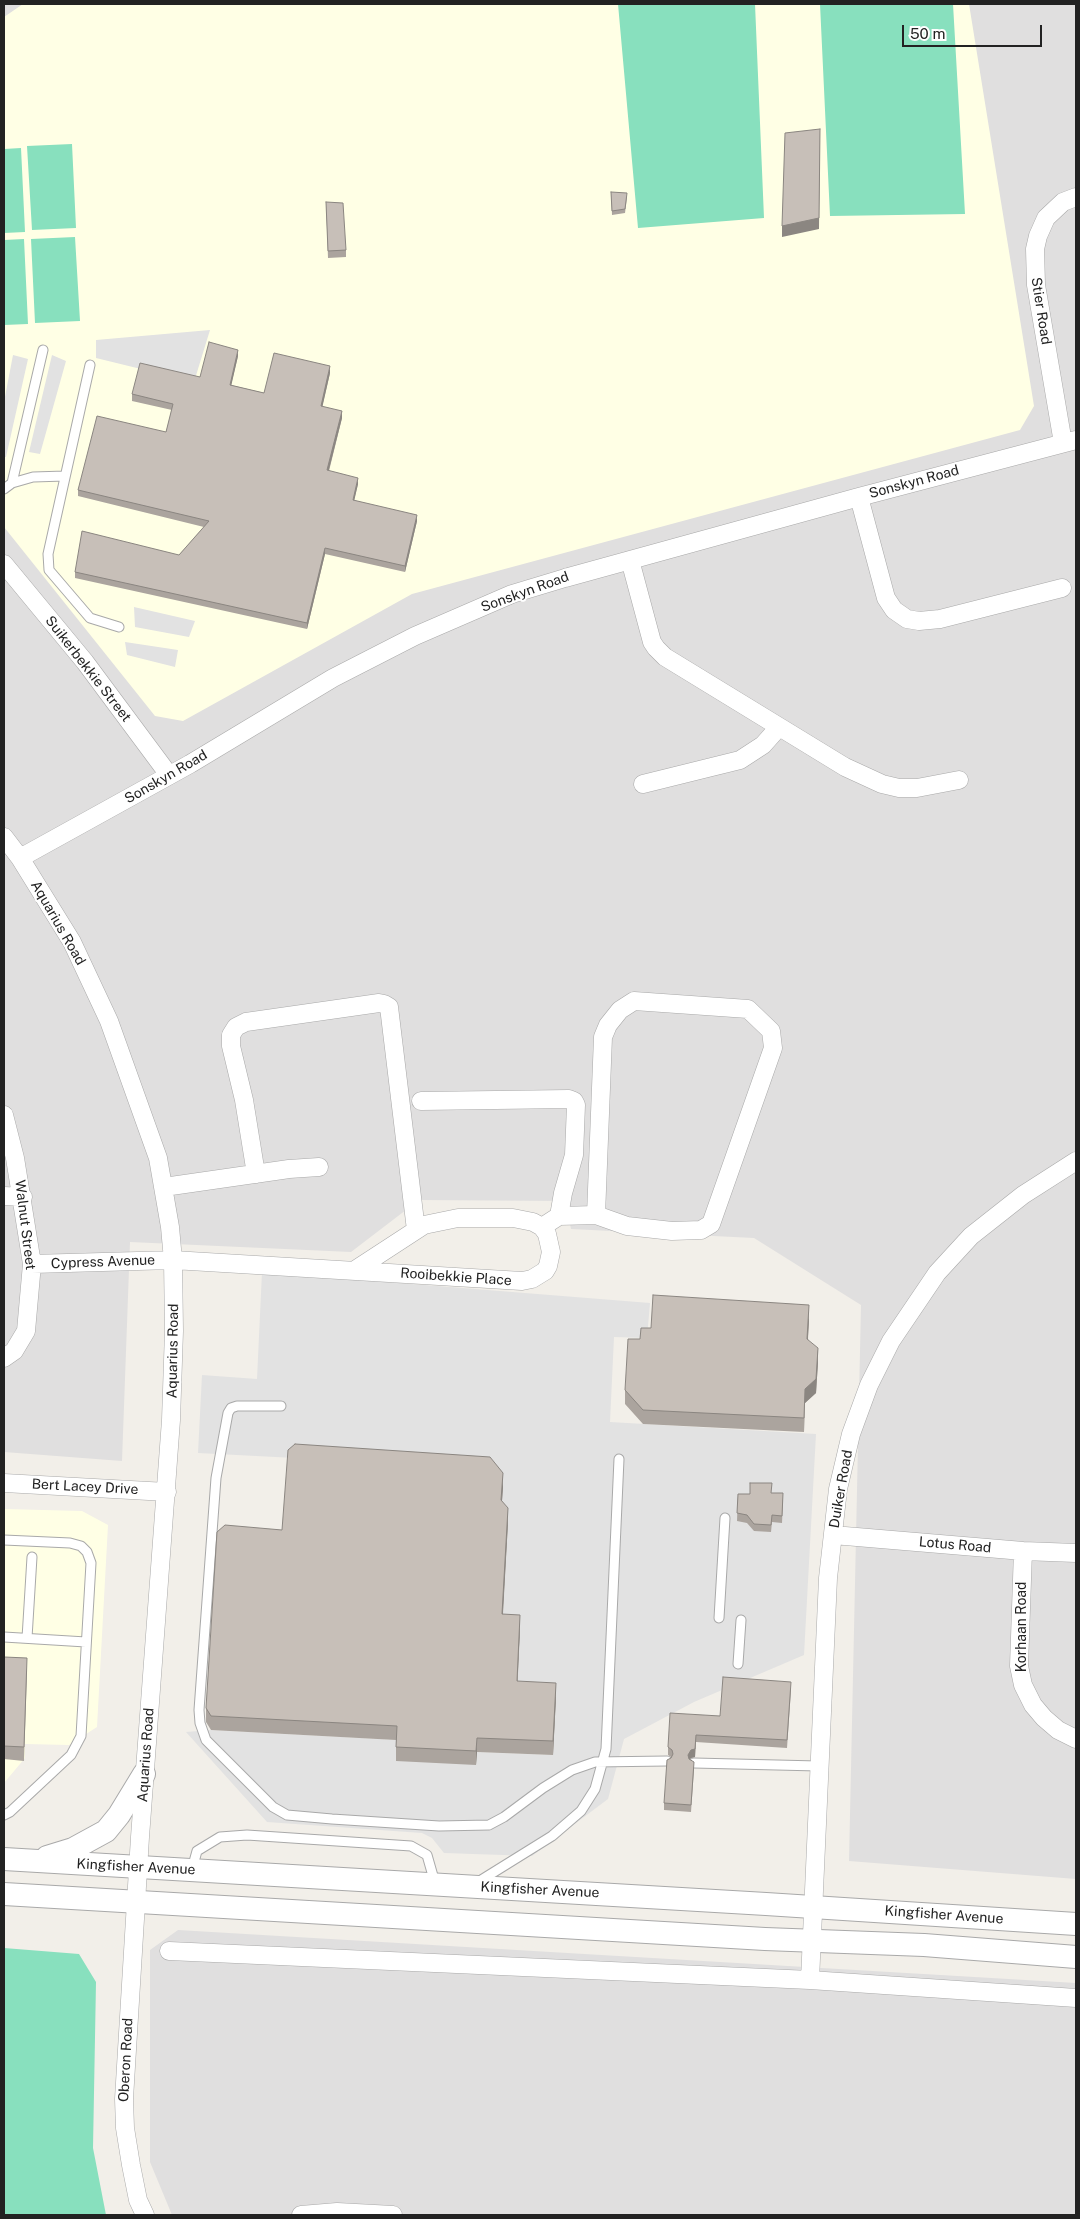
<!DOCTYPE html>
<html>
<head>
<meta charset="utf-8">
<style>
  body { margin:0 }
  #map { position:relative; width:1080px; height:2219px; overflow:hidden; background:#f2efe9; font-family:"Public Sans",sans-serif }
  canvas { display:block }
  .frame { position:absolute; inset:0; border:5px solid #222; pointer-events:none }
  .scale { position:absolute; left:902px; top:25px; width:140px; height:22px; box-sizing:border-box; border:2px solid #222; border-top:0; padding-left:6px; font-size:15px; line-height:18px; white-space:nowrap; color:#222; -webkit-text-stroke:4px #fff; paint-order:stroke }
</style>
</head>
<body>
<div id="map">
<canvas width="1080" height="2219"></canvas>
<div class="frame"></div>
<div class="scale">50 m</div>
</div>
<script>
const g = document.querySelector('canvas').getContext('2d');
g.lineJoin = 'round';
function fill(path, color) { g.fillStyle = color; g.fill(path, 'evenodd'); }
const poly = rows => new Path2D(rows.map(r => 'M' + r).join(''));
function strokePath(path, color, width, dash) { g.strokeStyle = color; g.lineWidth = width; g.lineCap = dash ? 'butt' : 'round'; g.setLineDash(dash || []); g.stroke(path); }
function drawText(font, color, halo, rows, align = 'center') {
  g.font = font + ' "Public Sans",sans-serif'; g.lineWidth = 4; g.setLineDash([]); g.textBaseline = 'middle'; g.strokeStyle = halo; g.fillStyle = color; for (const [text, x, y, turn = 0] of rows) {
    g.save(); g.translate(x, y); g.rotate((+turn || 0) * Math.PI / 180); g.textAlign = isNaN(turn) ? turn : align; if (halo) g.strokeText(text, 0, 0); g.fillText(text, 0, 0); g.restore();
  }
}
const residential = poly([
  [4,4,1076,4,1076,1879,849,1861,861,1305,754,1238,571,1229,565,1201,419,1200,351,1252,130,1242,122,1461,4,1452],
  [178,1930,1076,1983,1076,2215,172,2215,150,2162,150,1950]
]);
const education = poly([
  [23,4,969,4,1034,406,1020,430,412,594,183,721,155,716,4,527,4,17],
  [4,1509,82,1511,108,1525,97,1727,69,1745,25,1744,25,1758,4,1783]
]);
const pitch = poly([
  [618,4,755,4,764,218,638,228],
  [820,4,953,4,965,214,830,216],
  [72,144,76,228,32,230,27,146],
  [21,148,25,232,4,233,4,149],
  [75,237,80,321,35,323,31,239],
  [24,239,28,324,4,325,4,240],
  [4,1948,79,1954,96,1982,93,2148,106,2215,4,2215]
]);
const parking = poly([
  [210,330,194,382,96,358,96,340],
  [13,355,28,359,6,457,4,457,4,402],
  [52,355,66,361,40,454,29,452],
  [134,607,195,621,189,637,135,627],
  [125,642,178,650,175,667,127,655],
  [262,1272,650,1303,647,1338,614,1337,610,1422,816,1434,804,1655,694,1702,624,1739,608,1799,532,1856,444,1853,432,1838,422,1833,267,1822,186,1732,211,1730,397,1740,476,1765,477,1752,553,1755,556,1697,517,1695,520,1629,502,1628,508,1522,295,1458,198,1453,202,1375,257,1379]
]);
const service = poly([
  [90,365,48,554,49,570,90,618,119,627],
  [12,483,43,350],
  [4,489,12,483,33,477,65,476],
  [281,1406,237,1406,231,1408,228,1413,216,1478,199,1710,200,1723,206,1740,273,1807,287,1815,332,1819,439,1826,489,1825,504,1817,543,1788,572,1770,595,1762,667,1761],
  [4,1540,70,1543,81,1546,87,1552,91,1563,81,1736,71,1755,10,1812,4,1815],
  [719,1618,725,1518],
  [4,1637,86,1642],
  [27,1638,32,1557],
  [738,1664,741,1620],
  [694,1763,818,1766],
  [192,1869,197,1851,220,1837,247,1835,411,1846,427,1855,435,1883],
  [478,1882,552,1836,581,1811,595,1789,606,1749,619,1459]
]);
const minor = poly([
  [1063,443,1036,285,1035,249,1038,236,1046,218,1063,202,1076,197],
  [859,497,886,598,894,610,907,619,919,621,940,619,1062,588],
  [630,560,652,642,656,648,665,657,845,767,882,784,899,788,917,788,959,780],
  [4,564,85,662,169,775],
  [643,784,740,760,763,745,779,727],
  [4,837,20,858,72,942,109,1021,158,1158,170,1227,173,1260,174,1331,171,1420,140,1837,124,2099,125,2128,131,2165,138,2200,145,2215],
  [20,858,190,764,333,678,415,636,512,594,565,578,859,497,1076,440],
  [421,1101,569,1099,574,1101,576,1105,574,1155,563,1193,559,1216],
  [4,1115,15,1158,32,1264,26,1331,14,1351,4,1358],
  [256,1174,244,1100,231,1046,231,1035,236,1027,246,1022,379,1003,384,1004,389,1007,416,1230],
  [164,1187,289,1169,319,1167],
  [4,1196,23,1197],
  [542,1227,559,1216,596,1215,627,1226,672,1231,701,1230,711,1224,773,1048,771,1031,748,1009,634,1001,620,1010,608,1025,603,1037,596,1215],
  [32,1264,173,1260,522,1281,532,1279,545,1271,548,1266,551,1252,547,1234,542,1227,533,1222,513,1218,458,1218,424,1225,355,1270],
  [4,1483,167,1492],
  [833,1535,1023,1551,1076,1553],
  [1023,1551,1019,1666,1023,1685,1033,1705,1044,1718,1058,1730,1076,1739],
  [169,1951,810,1980,1076,1998],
  [810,1980,828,1578,838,1489,851,1434,869,1385,891,1341,937,1273,971,1236,1023,1195,1076,1161],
  [301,2215,337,2212,393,2215]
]);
const tertiary = poly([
  [47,1857,73,1849,106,1831,119,1815,144,1774],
  [4,1859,766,1904,1076,1924],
  [4,1894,765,1939,924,1945,1076,1957]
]);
const wall = poly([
  [611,192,627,197,625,213,612,215],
  [326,202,346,250,346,257,328,258],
  [238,356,231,385,264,393,330,373,322,407,342,418,329,471,358,484,354,500,417,521,405,572,325,554,307,629,75,578,75,572,179,555,204,527,78,496,78,490,166,432,172,410,132,401,132,394,200,377],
  [809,1319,808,1339,818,1362,816,1393,805,1403,804,1432,643,1424,625,1404,625,1390,640,1339,651,1328],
  [503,1487,502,1501,508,1522,503,1614,520,1629,517,1681,556,1697,553,1755,477,1752,476,1765,396,1761,396,1740,211,1730,206,1722,206,1708,282,1530],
  [772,1493,783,1500,782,1523,772,1522,771,1532,754,1531,747,1523,737,1521,738,1494,750,1494],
  [4,1657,27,1671,24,1761,4,1759],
  [791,1690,787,1748,696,1742,695,1757,691,1758,690,1759,694,1769,691,1812,664,1810,664,1803,671,1757,668,1755,668,1747,720,1716]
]);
const shadedWall = poly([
  [820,129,819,229,782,237,782,226],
  [238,350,238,356,230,391,230,385],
  [330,366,330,373,321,413,321,406],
  [342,411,342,418,327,477,327,470],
  [358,478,358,484,353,506,353,500],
  [417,515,417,521,405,572,405,566],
  [325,548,325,554,307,629,307,623],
  [809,1305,809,1319,807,1353,807,1339],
  [818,1348,818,1362,816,1393,805,1403,804,1432,805,1389],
  [503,1473,503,1487,501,1514,501,1500],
  [508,1508,508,1522,502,1628,502,1614],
  [520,1615,520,1629,517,1695,517,1681],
  [556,1683,556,1697,553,1755,553,1741],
  [696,1735,695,1757,691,1758,688,1762,688,1755],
  [477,1738,477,1752,476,1765,476,1751]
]);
const building = poly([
  [820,129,819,218,782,226,785,133,820,129],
  [611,192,627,193,625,209,612,211,611,192],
  [326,202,343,203,346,250,328,251,326,202],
  [209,342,238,350,230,385,264,393,274,353,330,366,321,406,342,411,327,470,358,478,353,500,417,515,405,566,325,548,307,623,75,572,82,531,179,555,209,521,78,490,97,416,166,432,173,404,132,394,140,363,200,377,209,342],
  [653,1295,809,1305,807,1339,818,1348,816,1379,805,1389,804,1418,643,1410,625,1390,628,1339,640,1339,641,1328,651,1328,653,1295],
  [295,1444,490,1457,503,1473,501,1500,508,1508,502,1614,520,1615,517,1681,556,1683,553,1741,477,1738,476,1751,396,1747,397,1726,211,1716,206,1708,217,1532,225,1525,282,1530,288,1450,295,1444],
  [750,1483,772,1483,771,1493,783,1493,782,1516,772,1515,771,1525,754,1524,747,1515,737,1513,738,1494,750,1494,750,1483],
  [4,1657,27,1658,24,1747,4,1746,4,1657],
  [723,1677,791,1682,787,1740,696,1735,695,1749,691,1750,688,1755,689,1759,694,1762,691,1805,664,1803,667,1760,671,1758,673,1754,672,1750,668,1747,670,1713,720,1716,723,1677]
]);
const streetNames = [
  ["Stier Road",1041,311,81],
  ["Sonskyn Road",914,482,-15],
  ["Sonskyn Road",525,592,-20],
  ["Suikerbekkie Street",88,669,52],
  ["Sonskyn Road",166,777,-30],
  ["Aquarius Road",58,923,60],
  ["Walnut Street",25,1225,83],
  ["Cypress Avenue",103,1262,-2],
  ["Rooibekkie Place",456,1277,4],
  ["Aquarius Road",173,1351,-89],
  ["Bert Lacey Drive",85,1487,3],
  ["Duiker Road",841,1489,-80],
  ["Lotus Road",955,1545,5],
  ["Korhaan Road",1022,1627,-90],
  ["Aquarius Road",146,1755,-86],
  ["Kingfisher Avenue",136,1867,3],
  ["Kingfisher Avenue",540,1890,3],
  ["Kingfisher Avenue",944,1915,4],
  ["Oberon Road",126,2060,-87]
];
fill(residential, '#e0dfdf');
fill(education, '#ffffe5');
fill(pitch, '#88e0be');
fill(parking, '#e2e2e2');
strokePath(service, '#a9a9a9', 11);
strokePath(minor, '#a9a9a9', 19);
strokePath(tertiary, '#a9a9a9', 24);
strokePath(service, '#fff', 9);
strokePath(minor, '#fff', 18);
strokePath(tertiary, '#fff', 22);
fill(wall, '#aba49e');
fill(shadedWall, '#8b8681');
fill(building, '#c7bfb8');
strokePath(building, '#8b8681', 1);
drawText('14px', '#222', '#fff', streetNames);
</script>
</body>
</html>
